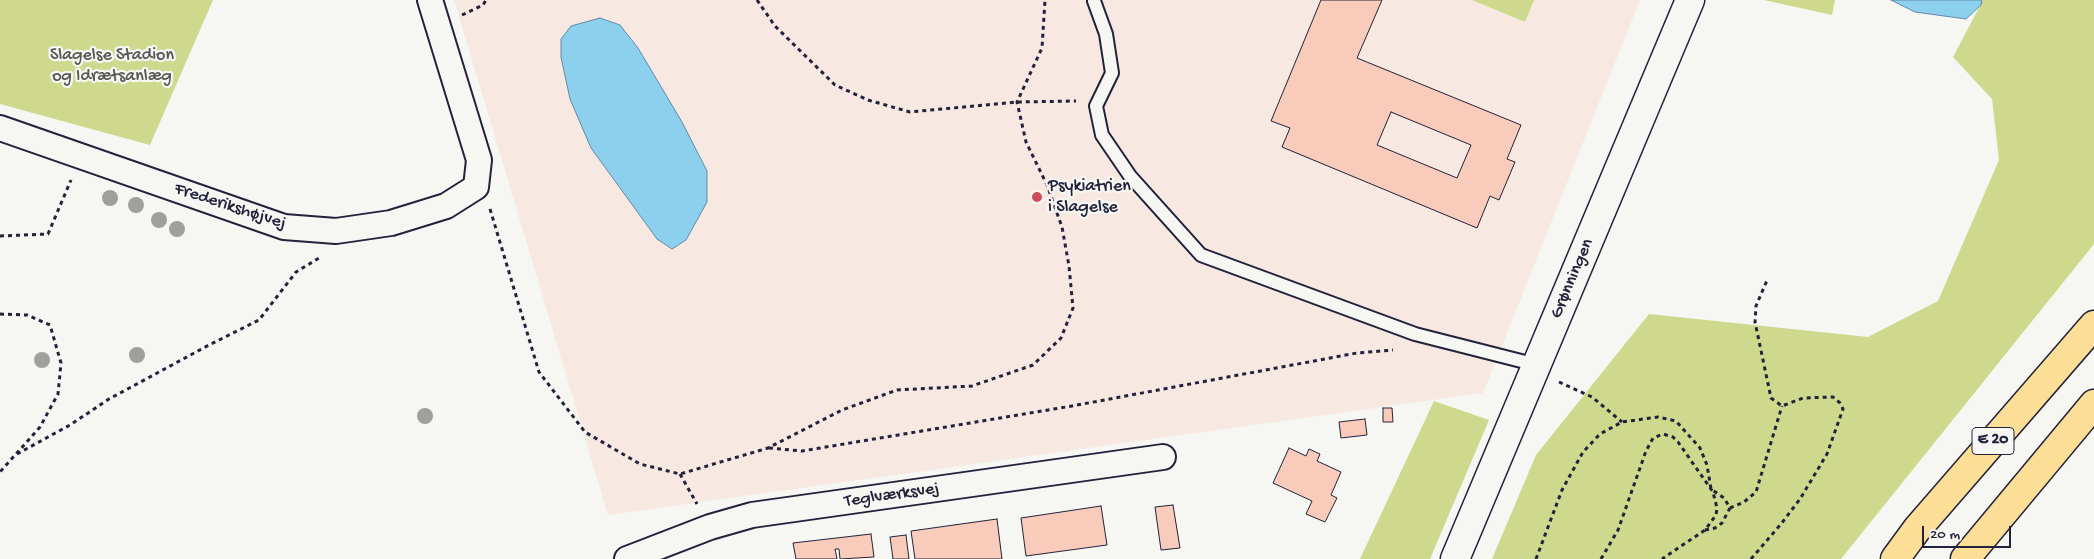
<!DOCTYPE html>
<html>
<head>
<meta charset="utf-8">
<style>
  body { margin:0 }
  #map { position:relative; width:2094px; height:559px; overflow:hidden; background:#f6f6f2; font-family:"Gochi Hand",sans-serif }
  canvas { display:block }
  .scale { position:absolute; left:1922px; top:526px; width:89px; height:22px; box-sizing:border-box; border:2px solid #22223b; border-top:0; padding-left:6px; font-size:15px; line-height:18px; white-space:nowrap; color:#22223b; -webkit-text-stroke:4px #f6f6f2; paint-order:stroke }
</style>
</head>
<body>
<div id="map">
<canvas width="2094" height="559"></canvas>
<div class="scale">20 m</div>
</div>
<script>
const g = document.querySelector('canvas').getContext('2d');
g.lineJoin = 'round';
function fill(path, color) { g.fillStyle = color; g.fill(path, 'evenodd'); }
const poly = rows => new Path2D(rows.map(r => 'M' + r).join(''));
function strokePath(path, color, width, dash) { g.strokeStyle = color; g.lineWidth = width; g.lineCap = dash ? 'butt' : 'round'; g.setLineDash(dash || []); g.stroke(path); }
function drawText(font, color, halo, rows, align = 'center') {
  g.font = font + ' "Gochi Hand",sans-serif'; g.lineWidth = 4.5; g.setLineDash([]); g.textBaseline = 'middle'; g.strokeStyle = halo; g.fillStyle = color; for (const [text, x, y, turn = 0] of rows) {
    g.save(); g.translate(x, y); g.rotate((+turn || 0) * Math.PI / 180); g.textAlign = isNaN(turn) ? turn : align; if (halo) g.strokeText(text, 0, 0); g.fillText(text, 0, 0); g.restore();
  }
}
const built = poly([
  [454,0,1640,0,1483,393,608,515]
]);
const green = poly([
  [0,0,213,0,150,145,0,104],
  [1472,0,1534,0,1525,22],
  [1764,0,1835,0,1832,15],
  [1983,0,2094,0,2094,244,1841,559,1492,559,1536,455,1649,314,1868,337,1938,301,1999,160,1992,99,1953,57],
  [1434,401,1489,420,1430,559,1360,559]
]);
const water = poly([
  [1891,0,1982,0,1981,5,1966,19,1915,12,1891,0],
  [600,18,620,25,638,48,682,122,707,171,707,202,686,240,672,249,657,239,591,148,570,99,561,57,561,39,571,26,600,18]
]);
const building = poly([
  [1321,0,1382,0,1357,58,1521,125,1507,159,1515,162,1499,200,1490,196,1477,228,1282,147,1290,128,1271,121,1321,0],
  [1391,112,1471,145,1457,178,1377,145,1391,112],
  [1383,408,1392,408,1393,422,1383,422,1383,408],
  [1365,419,1367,435,1341,438,1339,422,1365,419],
  [1289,448,1306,456,1309,449,1320,454,1317,461,1341,472,1331,495,1337,498,1325,522,1306,514,1312,501,1273,483,1289,448],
  [1173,505,1180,548,1161,550,1155,507,1173,505],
  [1101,506,1107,545,1026,556,1021,518,1101,506],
  [997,519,1002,559,915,559,911,531,997,519],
  [871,534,874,557,840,559,839,549,835,549,837,559,796,559,793,543,871,534],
  [906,535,909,559,893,559,890,537,906,535]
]);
const path = poly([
  [757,0,775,26,835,85,868,100,910,112,1017,102,1076,101],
  [462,15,483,5,486,0],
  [490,209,539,372,585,432,640,464,680,474,768,448,842,410,897,390,972,386,1033,365,1061,338,1073,308,1069,266,1062,227,1047,185,1026,142,1017,102,1042,48,1045,0],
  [0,236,48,234,71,180],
  [0,314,27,315,50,325,61,363,58,394,40,427,0,472],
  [1559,382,1592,397,1622,422],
  [769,448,802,451,1072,406,1357,353,1393,350],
  [17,454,70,425,109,399,209,345,259,320,296,272,319,258],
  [680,474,697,504],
  [1705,530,1715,528,1722,523,1730,508],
  [1536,559,1562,490,1583,452,1600,434,1622,422,1658,417,1676,421,1700,448,1707,465,1711,489,1724,498,1730,508,1744,502,1756,492,1782,406],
  [1601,559,1618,530,1646,451,1653,438,1663,434,1673,437,1678,442,1713,492,1717,508,1716,515,1705,530,1662,559],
  [1751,559,1781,524,1800,499,1827,454,1843,409,1840,403,1833,397,1803,398,1782,406,1771,398,1755,322,1756,306,1768,278]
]);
const service = poly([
  [1094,1,1106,34,1112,73,1096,106,1102,135,1130,176,1201,255,1415,334,1537,365]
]);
const minor = poly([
  [0,128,284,227,336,231,391,223,446,206,476,187,479,160,430,0],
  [627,559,710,527,752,515,1163,457]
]);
const secondary = poly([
  [1455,559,1690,0]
]);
const motorway = poly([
  [1895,559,1917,529,2094,325],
  [1965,559,2094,404]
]);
const trees = [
  [110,198],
  [136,205],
  [159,220],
  [177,229],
  [137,355],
  [42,360],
  [425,416]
];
const markers = [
  [1037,197,6,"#d1495b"]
];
const shields = [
  [1993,441,42]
];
const shieldNames = [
  ["E 20",1993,441]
];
const parkNames = [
  ["Slagelse Stadion",112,56],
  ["og Idrætsanlæg",112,77]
];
const poiNames = [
  ["Psykiatrien",1048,187],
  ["i Slagelse",1048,208]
];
const streetNames = [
  ["Frederikshøjvej",230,207,18],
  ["Grønningen",1573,279,-67],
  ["Teglværksvej",892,496,-8]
];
fill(built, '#f7e9e1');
fill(green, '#ced98d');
fill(water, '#8cd0ee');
strokePath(water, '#628aa6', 1);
fill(building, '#f8cbba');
strokePath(building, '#22223b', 1);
strokePath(service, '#22223b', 16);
strokePath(minor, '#22223b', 28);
strokePath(secondary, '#22223b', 31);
strokePath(motorway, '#22223b', 31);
strokePath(path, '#22223b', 3, [4, 4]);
strokePath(service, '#f6f6f2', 12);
strokePath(minor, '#f6f6f2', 24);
strokePath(secondary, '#f6f6f2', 28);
strokePath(motorway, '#fdde96', 28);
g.fillStyle = '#9ea09b';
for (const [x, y] of trees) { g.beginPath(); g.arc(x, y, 8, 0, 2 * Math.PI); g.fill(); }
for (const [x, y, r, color] of markers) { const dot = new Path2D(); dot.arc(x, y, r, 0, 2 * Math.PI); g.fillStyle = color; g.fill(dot); strokePath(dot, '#f6f6f2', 2); }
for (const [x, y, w] of shields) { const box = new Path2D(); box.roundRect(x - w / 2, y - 13.5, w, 27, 4); g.fillStyle = '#f6f6f2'; g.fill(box); strokePath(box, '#22223b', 1); }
drawText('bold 16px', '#22223b', null, shieldNames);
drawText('18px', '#565954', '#f6f6f2', parkNames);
drawText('18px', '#22223b', '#f6f6f2', poiNames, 'left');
drawText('18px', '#22223b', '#f6f6f2', streetNames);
</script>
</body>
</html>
